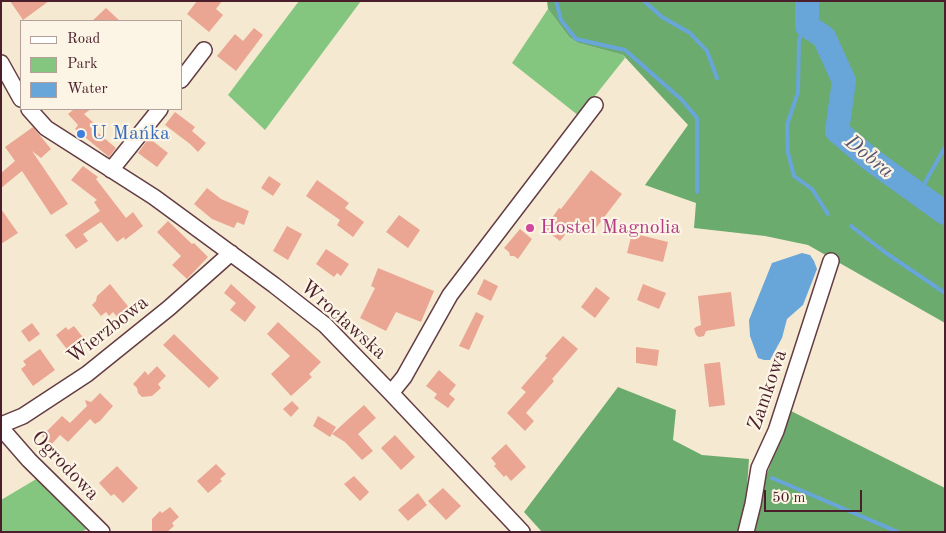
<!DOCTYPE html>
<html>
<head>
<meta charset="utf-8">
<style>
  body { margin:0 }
  #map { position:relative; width:946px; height:533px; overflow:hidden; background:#f6e9d1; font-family:"Old Standard TT",serif }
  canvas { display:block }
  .frame { position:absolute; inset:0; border:2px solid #4a1f2b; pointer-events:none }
  .legend { position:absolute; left:20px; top:20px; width:162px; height:90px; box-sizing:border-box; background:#fcf5e5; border:1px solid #b59f9b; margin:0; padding:6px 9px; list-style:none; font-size:15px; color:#4a1f2b }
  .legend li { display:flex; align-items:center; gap:10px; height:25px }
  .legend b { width:25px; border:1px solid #b59f9b }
  .scale { position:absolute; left:764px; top:490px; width:98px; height:22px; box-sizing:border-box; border:2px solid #4a1f2b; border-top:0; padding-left:6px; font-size:15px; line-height:18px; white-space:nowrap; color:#4a1f2b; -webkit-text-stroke:4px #fcf5e5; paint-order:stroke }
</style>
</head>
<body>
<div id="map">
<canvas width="946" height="533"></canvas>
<div class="frame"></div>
<ul class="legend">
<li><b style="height:6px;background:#fff"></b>Road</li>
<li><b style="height:14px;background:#84c67f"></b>Park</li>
<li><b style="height:14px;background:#68a5d9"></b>Water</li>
</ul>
<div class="scale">50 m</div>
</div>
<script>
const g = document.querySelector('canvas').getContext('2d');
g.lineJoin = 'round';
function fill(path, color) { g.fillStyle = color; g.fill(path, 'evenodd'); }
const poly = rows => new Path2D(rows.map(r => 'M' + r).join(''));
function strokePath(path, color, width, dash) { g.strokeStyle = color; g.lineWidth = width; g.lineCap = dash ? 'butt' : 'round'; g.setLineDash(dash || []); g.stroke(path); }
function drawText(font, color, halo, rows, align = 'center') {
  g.font = font + ' "Old Standard TT",serif'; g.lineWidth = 4.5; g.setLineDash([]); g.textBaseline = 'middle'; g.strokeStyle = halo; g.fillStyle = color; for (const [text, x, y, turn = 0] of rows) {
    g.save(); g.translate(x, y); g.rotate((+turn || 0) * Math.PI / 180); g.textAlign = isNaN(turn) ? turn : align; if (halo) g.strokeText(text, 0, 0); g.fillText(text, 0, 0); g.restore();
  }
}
const green = poly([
  [299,1,361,1,265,130,228,95],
  [548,9,569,37,578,43,623,55,625,58,579,116,512,63],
  [38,478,88,528,82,532,1,532,1,500]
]);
const forest = poly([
  [547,1,945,1,945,323,808,245,765,236,694,228,696,203,645,185,688,125,623,55,578,43,569,37,548,9],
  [618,387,676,410,673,440,702,455,749,459,745,516,737,532,542,532,524,512],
  [791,411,945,488,945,532,752,532,766,476]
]);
const water = poly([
  [802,253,810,255,814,261,817,269,803,305,787,319,782,338,770,360,764,360,758,358,750,336,749,320,772,263]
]);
const stream = poly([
  [556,1,561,20,576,39,625,50,681,99,697,118,697,192],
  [644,1,662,17,690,33,707,51,717,78],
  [807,26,799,39,798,92,787,125,788,153,794,176,812,189,828,214],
  [918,195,945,147],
  [851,226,886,253,945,293],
  [772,478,898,532]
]);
const river = poly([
  [807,1,807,26,824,37,844,81,837,131,870,159,945,213]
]);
const building = poly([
  [10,1,49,1,23,20],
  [197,1,222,1,216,9,223,15,209,32,187,14],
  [106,8,120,21,92,21],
  [254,28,263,35,236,71,217,56,235,34,243,41],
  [74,109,91,109,84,114,95,124,92,128,116,148,109,157,75,129,78,125,68,114],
  [175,112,195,127,192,131,206,143,198,152,190,144,165,125],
  [33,127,51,149,41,158,32,151,68,204,51,215,22,171,1,188,1,173,15,161,5,147],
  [149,138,168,153,157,167,138,153],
  [83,166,98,177,96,179,126,218,133,212,143,226,125,240,124,237,117,242,101,222,83,234,88,241,76,249,65,235,100,211,94,202,97,200,71,180],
  [591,170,622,194,592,233,576,221,560,241,544,229,559,208,561,209],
  [269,176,281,184,273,196,261,188],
  [317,180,349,203,345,208,364,222,353,237,337,225,340,220,306,196],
  [207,188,221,199,249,211,244,225,237,222,234,228,212,219,194,204],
  [1,209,18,233,1,244],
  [399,215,420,230,408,248,386,232],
  [168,221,192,244,194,243,208,257,187,279,172,265,181,256,157,232],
  [287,226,302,234,288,260,273,251],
  [520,229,532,239,518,259,514,256,510,256,509,252,504,248],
  [632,233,668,242,663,262,627,253],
  [326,249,349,264,341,276,337,273,334,277,316,264],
  [378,268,434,291,421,322,396,312,386,331,360,318,375,288,371,286],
  [484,279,498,286,491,301,477,294],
  [110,284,131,310,119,319,113,312,109,316,106,312,101,316,92,305,96,301,97,296],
  [231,284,256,307,245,322,230,310,236,303,224,293],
  [643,284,666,293,659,309,637,300],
  [596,287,610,298,595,318,581,307],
  [731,292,735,326,706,331,704,336,699,337,696,335,694,329,696,327,701,325,698,296],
  [476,312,484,316,469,350,459,346],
  [278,322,321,362,309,374,312,377,291,396,271,374,290,356,267,334],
  [32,323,40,334,29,342,21,331],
  [74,326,85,340,69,352,56,335,66,327,68,330],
  [174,334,219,378,209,388,163,345],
  [563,336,578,349,552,379,554,381,526,413,534,421,525,431,507,413,526,392,521,388,547,358,545,356],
  [636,347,659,350,657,366,636,363],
  [40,349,55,370,33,386,21,369,26,365,23,361],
  [720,362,725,405,709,407,704,364],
  [157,366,166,376,158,384,161,388,152,396,142,397,138,393,137,388,133,384,145,371,148,375],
  [439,370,456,385,449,394,455,399,448,408,434,398,437,394,426,386],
  [100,393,113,406,100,421,95,424,90,419,68,442,60,435,51,445,42,436,62,416,70,423,87,406,85,400,91,402],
  [292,401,299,408,291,417,283,409],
  [364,405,376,418,358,434,373,451,362,460,345,442,332,434],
  [318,416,336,427,330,437,313,426],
  [395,435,415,457,401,470,381,448],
  [506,444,526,467,511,481,506,475,504,477,494,466,496,464,491,458],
  [216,464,226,474,220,479,222,481,208,493,197,481],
  [117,466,138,488,123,503,114,494,111,496,99,483],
  [354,476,369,492,360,501,344,484],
  [443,488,461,506,446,520,428,501],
  [418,493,427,505,408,521,398,510],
  [170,507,179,517,172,523,174,526,167,532,152,532,152,519,160,511,162,513]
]);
const street = poly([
  [1,63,21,99],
  [181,80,204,50],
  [29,109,46,128,154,197,274,285,325,325,391,393,522,532],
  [111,170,160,109],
  [391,393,404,377,450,295,595,105],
  [1,425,23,416,87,374,169,308,231,253],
  [1,428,29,460,102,532],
  [746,532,753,504,759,468,776,431,831,261]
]);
const markers = [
  [81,134,5,"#3f7fe0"],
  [530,228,5,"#d1479c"]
];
const shopNames = [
  ["U Mańka",91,134]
];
const hotelNames = [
  ["Hostel Magnolia",540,228]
];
const streetNames = [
  ["Wrocławska",343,320,42],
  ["Wierzbowa",108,330,-38],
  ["Zamkowa",768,390,-71],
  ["Ogrodowa",65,466,46]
];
const waterNames = [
  ["Dobra",869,157,39]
];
fill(green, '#84c67f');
fill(forest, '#6bab6e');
fill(water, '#68a5d9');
strokePath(stream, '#68a5d9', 4);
strokePath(river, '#68a5d9', 24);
fill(building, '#eaa692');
strokePath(street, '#643d44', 18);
strokePath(street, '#fff', 15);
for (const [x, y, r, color] of markers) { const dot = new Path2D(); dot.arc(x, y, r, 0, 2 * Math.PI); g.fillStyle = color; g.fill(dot); strokePath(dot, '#fcf5e5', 2); }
drawText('20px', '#366cbe', '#fcf5e5', shopNames, 'left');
drawText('20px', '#b23c85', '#fcf5e5', hotelNames, 'left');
drawText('20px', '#4a1f2b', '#fcf5e5', streetNames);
drawText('italic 21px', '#565571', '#fcf5e5', waterNames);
</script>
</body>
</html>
